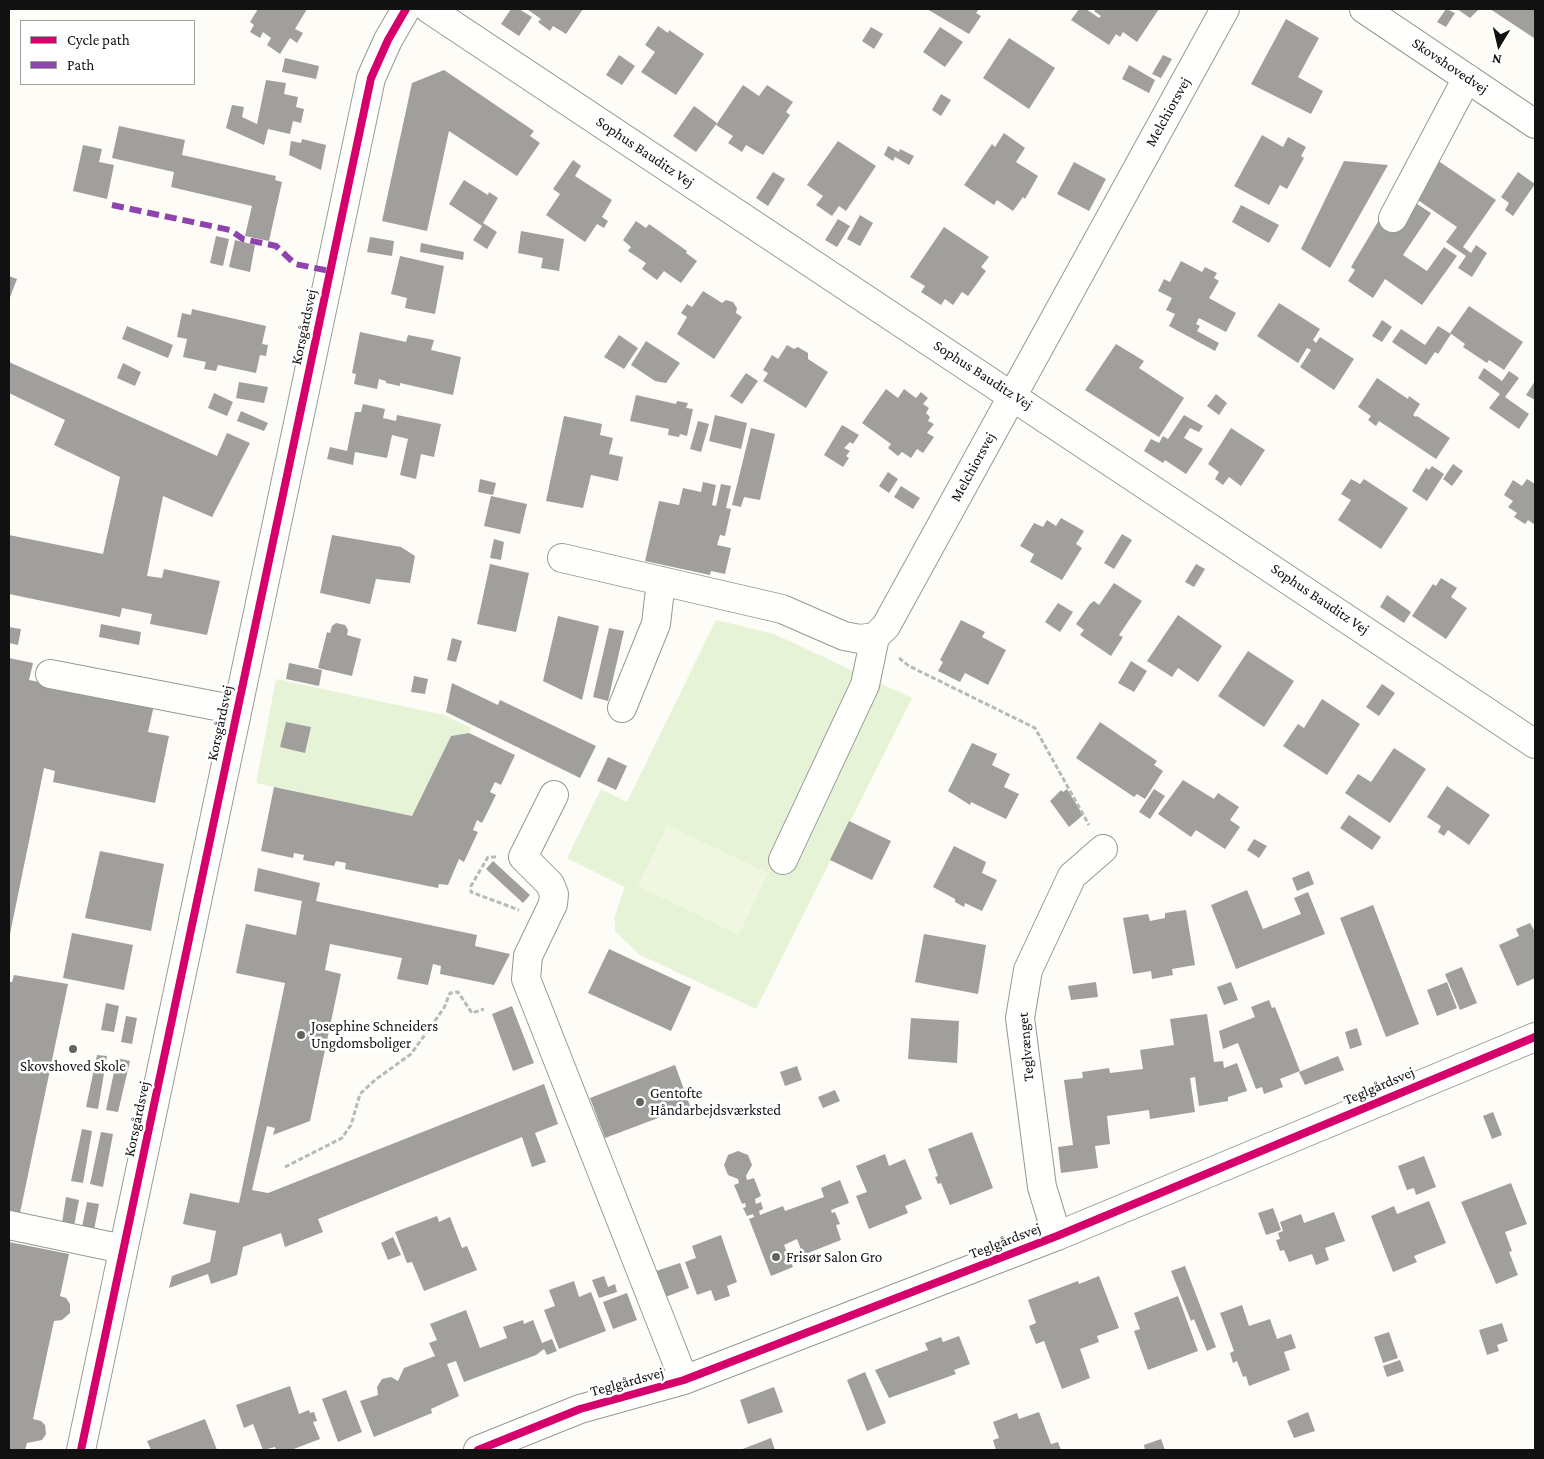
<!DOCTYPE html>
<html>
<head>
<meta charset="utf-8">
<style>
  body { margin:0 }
  #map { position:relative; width:1544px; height:1459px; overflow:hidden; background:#fdfcf7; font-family:"Crimson Pro",serif }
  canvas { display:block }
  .frame { position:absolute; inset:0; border:10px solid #111; pointer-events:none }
  .legend { position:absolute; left:20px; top:20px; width:175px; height:65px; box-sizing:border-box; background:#fff; border:1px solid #a0a0a0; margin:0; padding:6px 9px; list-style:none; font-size:15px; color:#111 }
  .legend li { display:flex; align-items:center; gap:10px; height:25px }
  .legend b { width:25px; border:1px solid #a0a0a0 }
  .north { position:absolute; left:1474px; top:20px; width:50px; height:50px; -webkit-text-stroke:4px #fff; paint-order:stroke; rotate:189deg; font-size:14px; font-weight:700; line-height:20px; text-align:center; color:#111 }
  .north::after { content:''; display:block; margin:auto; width:18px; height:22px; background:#111; clip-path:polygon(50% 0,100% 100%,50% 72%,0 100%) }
</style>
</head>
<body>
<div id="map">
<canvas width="1544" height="1459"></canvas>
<div class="frame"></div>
<ul class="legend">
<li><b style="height:6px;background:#d6006c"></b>Cycle path</li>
<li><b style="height:6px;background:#8e44ad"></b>Path</li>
</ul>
<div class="north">N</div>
</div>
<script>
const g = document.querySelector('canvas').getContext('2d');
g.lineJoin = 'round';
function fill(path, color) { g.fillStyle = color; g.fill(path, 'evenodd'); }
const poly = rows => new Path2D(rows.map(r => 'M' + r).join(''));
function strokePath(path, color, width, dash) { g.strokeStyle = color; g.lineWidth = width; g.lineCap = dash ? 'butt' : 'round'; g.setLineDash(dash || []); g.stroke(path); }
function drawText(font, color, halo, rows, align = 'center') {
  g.font = font + ' "Crimson Pro",serif'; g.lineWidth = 5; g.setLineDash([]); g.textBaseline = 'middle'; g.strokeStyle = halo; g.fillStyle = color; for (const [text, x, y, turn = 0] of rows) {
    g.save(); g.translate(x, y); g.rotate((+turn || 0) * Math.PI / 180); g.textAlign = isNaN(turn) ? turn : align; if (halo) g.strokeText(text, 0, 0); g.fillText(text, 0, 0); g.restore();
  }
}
const green = poly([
  [716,620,774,634,912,698,756,1009,640,955,615,931,615,916,625,887,567,858,601,789,627,802],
  [276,679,444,715,471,728,469,733,451,736,412,816,256,783]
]);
const pitch = poly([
  [667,825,768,873,739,935,638,886]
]);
const building = poly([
  [258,9,307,9,295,29,303,33,297,43,290,38,280,54,267,45,271,38,263,32,260,38,250,32,254,25,250,22],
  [511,9,519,9,532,17,519,36,501,24],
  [527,9,583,9,566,34,553,26,550,31,538,22,541,19],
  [927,9,979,9,976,13,981,16,969,34],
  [1079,9,1086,9,1099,18,1101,16,1094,11,1096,9,1159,9,1137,42,1123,32,1120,37,1116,34,1109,45,1071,20],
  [1446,9,1455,13,1446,27,1437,22],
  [1457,9,1479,9,1470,18],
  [1490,9,1535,9,1535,37,1534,38],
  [1286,19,1319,38,1298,77,1323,91,1311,114,1251,84],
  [658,26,668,33,669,30,704,54,676,95,641,72,655,52,645,45],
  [871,27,883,34,874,49,862,41],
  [940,27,963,42,945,67,923,52],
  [1009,38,1055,68,1029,109,983,78],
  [619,55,635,66,622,85,606,75],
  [1163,55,1172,59,1161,78,1152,74],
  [285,58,319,66,316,79,282,72],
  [1129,65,1155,80,1149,93,1122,79],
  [444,70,534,131,530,136,540,143,517,176,449,131,427,231,382,221,412,83],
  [266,80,286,83,284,94,298,97,296,107,304,109,301,123,293,121,290,134,268,129,264,145,226,128,232,105,244,107,242,117,257,124],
  [743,85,759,96,767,85,793,102,786,112,790,115,763,155,746,145,742,152,728,143,733,136,716,125],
  [941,94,951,100,941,116,932,110],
  [694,106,717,123,696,152,673,136],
  [119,126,185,140,182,155,276,176,275,180,282,182,269,241,245,236,252,206,171,187,174,172,112,158],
  [1004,133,1025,148,1016,162,1038,176,1025,199,1023,197,1013,211,997,200,994,205,964,185,992,144,995,147],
  [1262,135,1283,147,1288,137,1306,147,1301,156,1304,158,1287,189,1280,185,1269,205,1234,186],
  [302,139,326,145,321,170,289,155,291,141,301,143],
  [838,141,876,166,846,211,839,206,832,216,816,205,823,196,807,185],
  [83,145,102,149,99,162,114,165,107,199,73,191],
  [888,146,899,152,900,149,914,156,909,165,895,157,893,161,884,155],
  [573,160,581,166,575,176,612,200,602,217,608,221,604,228,597,224,585,242,546,215,560,194,553,189],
  [1437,160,1496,200,1463,247,1471,253,1476,245,1487,253,1472,277,1458,268,1466,256,1446,242,1457,227,1412,196],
  [1344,161,1388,165,1330,268,1301,249],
  [1074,162,1106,179,1089,211,1057,194],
  [773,172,785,179,768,206,756,198],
  [1518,172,1535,184,1513,216,1505,210,1509,203,1501,197],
  [464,180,488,195,489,192,498,198,483,223,497,232,487,249,473,240,482,226,449,204],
  [1414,202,1431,213,1403,255,1427,271,1444,247,1457,256,1422,305,1385,279,1373,298,1348,281,1355,270,1351,267,1382,215],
  [1241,205,1279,225,1269,243,1232,222],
  [860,215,873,223,860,246,847,239],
  [838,219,850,226,837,247,825,240],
  [636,221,646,228,649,224,687,251,686,253,697,261,681,283,664,271,657,280,642,269,646,263,628,251,631,247,623,240],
  [944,227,989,257,981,267,986,271,968,296,962,292,953,305,945,299,941,305,921,292,925,286,910,277],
  [521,231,564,239,559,271,541,268,543,258,518,253],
  [216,236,229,239,223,266,210,263],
  [370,237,394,241,392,256,367,252],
  [235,240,255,245,250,272,229,267],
  [421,243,464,252,463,260,420,252],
  [400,256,444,266,435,314,405,308,407,298,391,294],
  [1181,261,1202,272,1205,267,1217,273,1214,278,1219,281,1209,298,1236,313,1226,332,1199,318,1196,324,1200,326,1197,331,1219,343,1215,351,1169,326,1175,314,1166,310,1172,298,1158,291,1164,279,1170,282],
  [9,276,17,279,9,300],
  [703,291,722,303,726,300,733,302,737,308,736,313,742,317,714,359,677,334,687,317,681,313,687,304,692,307],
  [1279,303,1320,329,1313,340,1316,343,1320,337,1354,359,1334,390,1300,367,1311,350,1307,348,1298,363,1257,336],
  [1469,306,1523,342,1504,370,1489,360,1487,363,1463,347,1465,344,1450,333],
  [192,309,266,326,262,344,268,345,266,356,260,355,256,373,218,365,216,371,204,369,206,362,183,357,187,339,177,337,182,313,191,315],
  [1382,320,1392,327,1382,342,1372,336],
  [127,326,173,345,168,358,122,339],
  [1438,326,1451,334,1438,354,1435,352,1426,365,1392,342,1401,329,1425,345],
  [360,332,406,342,408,335,434,340,431,350,461,357,453,395,400,383,400,386,386,383,386,381,379,379,377,389,354,384,356,374,352,373],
  [619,335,638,348,624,369,604,357],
  [646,341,680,363,666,383,655,381,631,365],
  [1116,344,1144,361,1139,368,1184,398,1159,437,1085,390],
  [787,345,794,349,798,347,808,353,808,359,828,372,806,408,763,381,768,373,763,370,772,355,778,359],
  [9,362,217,456,227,433,250,443,212,517,163,496,147,576,162,578,164,569,220,581,207,635,150,624,152,614,122,608,120,617,9,594,9,535,103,554,120,477,54,445,65,420,9,393],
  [123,363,141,372,135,386,117,378],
  [1484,368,1502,381,1509,371,1519,378,1505,397,1529,414,1519,429,1489,408,1500,394,1478,378],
  [746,373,758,381,742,404,730,396],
  [1377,378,1408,399,1409,396,1420,404,1413,415,1416,417,1417,416,1450,438,1436,459,1379,421,1376,426,1368,420,1371,416,1358,407],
  [1535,381,1535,400,1526,395],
  [239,382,268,387,264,403,236,398],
  [886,389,898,398,904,389,916,398,921,392,928,398,923,404,929,408,926,413,930,417,928,421,934,424,927,433,934,437,923,453,917,449,911,458,902,452,898,456,888,448,891,444,862,423],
  [214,393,233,402,227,416,208,408],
  [1216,394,1227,403,1219,415,1207,406],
  [636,395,676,404,677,401,688,403,686,408,693,409,687,436,680,434,679,437,668,435,669,429,630,421],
  [363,404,385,409,383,418,396,421,397,415,441,424,434,457,421,454,416,479,400,475,408,439,392,435,387,458,355,452,353,465,327,459,330,447,347,451,355,412,361,412],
  [241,411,268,423,264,431,237,421],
  [715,415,747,423,741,449,709,441],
  [1184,415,1203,426,1199,432,1190,428,1184,438,1203,449,1186,474,1165,460,1163,463,1144,451,1151,439,1159,443,1163,436,1168,439],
  [564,416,602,424,600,435,613,438,609,454,623,457,618,481,591,475,583,508,546,501],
  [698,421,709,424,701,452,690,449],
  [842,425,859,435,853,444,850,442,844,448,850,451,846,456,849,458,843,467,824,455],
  [751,428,775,434,760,500,744,497,741,507,732,505],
  [1231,428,1265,450,1241,486,1229,477,1223,485,1215,479,1219,472,1208,464],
  [1453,464,1463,471,1452,486,1443,479],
  [1432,466,1444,474,1427,501,1412,491,1426,468,1429,470],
  [888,472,898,479,889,493,879,486],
  [480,479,496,483,493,495,478,492],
  [1351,479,1360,484,1364,479,1408,508,1381,549,1338,520,1351,500,1341,494],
  [1527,479,1535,484,1535,525,1528,520,1525,524,1514,517,1517,513,1508,507,1513,501,1504,495,1513,480,1522,486],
  [703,482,716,485,712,505,716,506,721,484,731,486,726,508,731,509,725,536,720,535,717,545,731,548,725,574,711,571,710,575,645,561,659,501,679,505,683,488,701,492],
  [901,486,920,498,913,509,894,497],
  [491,496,527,504,520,534,484,526],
  [1061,518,1084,531,1076,544,1082,548,1062,580,1030,562,1034,554,1020,546,1034,523,1043,527,1047,520,1056,526],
  [1122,534,1132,540,1114,569,1104,563],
  [332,535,401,547,415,556,410,583,376,579,370,604,320,593],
  [494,539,504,542,501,560,490,558],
  [490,564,529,573,516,632,477,624],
  [1196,564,1205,569,1194,587,1185,582],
  [1441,578,1457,588,1451,597,1467,608,1446,639,1412,616,1433,584,1436,586],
  [1114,583,1142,601,1119,635,1123,637,1111,656,1080,635,1084,630,1076,624,1090,604,1094,601,1099,605],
  [1387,595,1411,612,1404,623,1380,607],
  [1058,603,1073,612,1060,632,1045,622],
  [1178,615,1222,646,1198,682,1178,668,1172,677,1147,661],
  [558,616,599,626,582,700,543,681],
  [961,620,985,632,982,637,1006,650,988,685,965,673,960,682,938,671,943,662,940,660],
  [336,623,345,625,348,630,347,635,361,639,352,676,318,668,327,632,330,633,332,626],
  [101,624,141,632,139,645,99,637],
  [9,627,21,629,18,645,9,643],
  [609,628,624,631,608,701,593,697],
  [452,638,462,641,456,662,447,660],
  [1248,651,1294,681,1264,727,1218,696],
  [9,658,33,663,29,680,154,705,148,732,169,736,155,803,53,782,55,771,44,768,10,934],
  [1131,661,1147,671,1134,692,1118,683],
  [289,663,322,670,319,686,286,679],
  [414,676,428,679,425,694,411,692],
  [452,683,498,705,500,700,596,746,580,778,446,712],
  [1382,684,1395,693,1379,716,1366,707],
  [1322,699,1360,724,1327,775,1283,746,1298,724,1304,728],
  [286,722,311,727,305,753,280,747],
  [1100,722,1157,761,1154,765,1163,771,1145,799,1137,794,1134,797,1076,758],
  [469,733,515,755,501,785,495,782,490,792,496,795,482,823,477,820,473,830,478,832,464,862,459,859,448,885,439,884,438,888,345,869,346,863,336,861,334,866,303,860,304,855,294,853,293,858,261,851,274,787,412,816,451,736],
  [972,743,997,754,992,765,1010,774,1004,787,1019,794,1006,819,971,802,970,805,948,791],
  [1394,748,1426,769,1390,823,1345,793,1358,774,1371,782],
  [608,757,627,766,616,790,597,781],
  [1183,780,1214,799,1218,793,1239,807,1230,820,1240,827,1225,849,1196,830,1191,837,1158,814],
  [1447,786,1490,815,1469,845,1448,830,1444,836,1438,832,1441,826,1427,817],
  [1067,789,1083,815,1069,827,1050,801,1061,790,1063,792],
  [1154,789,1165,796,1150,819,1139,812],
  [1349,815,1381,837,1372,850,1340,828],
  [849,821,891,841,872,880,830,860],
  [1254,839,1267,846,1259,858,1247,850],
  [954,846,986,862,982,873,997,880,982,911,965,903,964,907,955,902,955,899,933,887],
  [100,851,164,864,151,931,85,918],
  [493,861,530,895,523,903,486,869],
  [258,868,320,883,316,901,477,935,475,946,510,954,494,985,440,974,441,966,433,964,428,985,397,979,402,958,330,944,325,970,341,974,310,1121,273,1135,275,1128,267,1126,252,1190,268,1193,544,1084,558,1124,535,1133,546,1162,532,1167,522,1137,318,1219,323,1232,285,1247,281,1233,243,1247,237,1275,211,1284,208,1274,169,1288,172,1276,210,1262,216,1231,183,1224,190,1193,239,1203,285,983,236,973,246,924,296,935,302,901,254,891],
  [1309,871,1314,884,1297,891,1292,878],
  [1247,890,1263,929,1301,914,1294,898,1308,892,1325,934,1236,969,1211,905],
  [1373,905,1419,1024,1386,1037,1340,918],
  [1186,910,1195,965,1172,969,1173,975,1152,979,1151,971,1133,974,1123,918,1148,914,1150,921,1165,918,1165,913],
  [1530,923,1534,930,1535,929,1535,978,1517,986,1499,945,1519,936,1516,929],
  [72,933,133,945,124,990,63,978],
  [924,934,986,945,978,994,915,982],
  [609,949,691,987,671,1031,588,993],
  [1462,967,1477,1003,1460,1010,1445,974],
  [14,975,68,984,20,1213,9,1210,9,982,12,982],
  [1096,982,1098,997,1071,1000,1068,986],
  [1231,982,1238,1000,1224,1005,1217,987],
  [1447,982,1457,1008,1437,1016,1427,990],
  [1269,1000,1272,1008,1275,1007,1300,1071,1280,1079,1283,1087,1264,1094,1262,1087,1256,1089,1238,1043,1223,1049,1219,1031,1255,1017,1251,1007],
  [106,1003,119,1006,114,1032,101,1030],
  [512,1006,534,1063,513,1071,492,1014],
  [1207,1014,1214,1062,1223,1061,1224,1068,1237,1063,1247,1091,1228,1097,1228,1101,1199,1106,1195,1077,1190,1078,1195,1112,1150,1119,1149,1110,1107,1116,1110,1144,1095,1146,1098,1168,1061,1173,1058,1147,1073,1145,1064,1080,1083,1078,1082,1072,1109,1068,1110,1073,1143,1069,1140,1050,1174,1045,1170,1019],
  [126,1016,137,1018,132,1044,121,1042],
  [911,1018,959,1021,957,1063,908,1059],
  [1357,1028,1362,1045,1350,1049,1345,1032],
  [97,1055,107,1056,98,1109,86,1107],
  [1338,1056,1344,1070,1305,1085,1299,1072],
  [117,1058,130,1061,118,1112,106,1110],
  [675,1065,690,1106,605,1138,590,1098],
  [797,1066,802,1080,785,1086,780,1072],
  [835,1090,840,1101,823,1108,818,1097],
  [1493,1112,1502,1135,1492,1139,1483,1116],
  [82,1129,92,1131,83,1183,71,1181],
  [101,1132,113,1134,103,1187,90,1184],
  [972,1132,993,1188,950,1205,941,1183,938,1184,935,1177,938,1176,928,1149],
  [738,1151,748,1155,752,1165,746,1176,747,1180,754,1178,761,1196,755,1199,756,1204,761,1202,763,1209,759,1211,760,1215,783,1206,785,1211,824,1197,821,1188,840,1180,849,1203,831,1210,832,1213,835,1212,840,1224,836,1225,841,1240,803,1255,797,1239,784,1245,793,1267,771,1276,749,1219,754,1217,753,1214,747,1216,743,1208,746,1207,745,1203,742,1204,734,1185,739,1183,738,1179,728,1175,724,1165,728,1155],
  [885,1154,889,1166,905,1159,922,1199,905,1206,908,1213,869,1229,856,1196,867,1192,856,1166],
  [1424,1156,1436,1187,1416,1195,1414,1188,1407,1190,1398,1166],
  [1511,1183,1527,1224,1505,1232,1512,1251,1509,1252,1518,1275,1496,1284,1461,1202],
  [66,1197,79,1200,74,1226,62,1223],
  [1429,1201,1446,1243,1414,1256,1417,1262,1393,1272,1371,1216,1394,1206,1397,1214],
  [87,1202,99,1204,94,1230,82,1227],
  [1273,1208,1281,1230,1266,1235,1258,1213],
  [1334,1212,1345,1241,1325,1248,1329,1260,1316,1265,1312,1254,1289,1262,1284,1250,1280,1251,1276,1240,1280,1239,1278,1233,1283,1231,1280,1222,1301,1214,1304,1223],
  [437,1216,439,1222,450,1217,462,1248,467,1246,477,1270,424,1291,412,1262,407,1263,395,1232],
  [721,1235,737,1282,727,1286,730,1296,715,1301,711,1290,697,1295,685,1262,696,1258,692,1246],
  [393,1237,401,1255,388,1260,381,1243],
  [9,1242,69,1254,60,1296,66,1298,70,1304,70,1313,62,1320,54,1321,33,1419,41,1421,45,1425,46,1434,42,1440,27,1443,25,1450,9,1450],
  [680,1263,689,1288,663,1298,653,1272],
  [1185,1266,1216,1347,1207,1351,1194,1319,1191,1321,1171,1271],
  [604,1276,608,1287,615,1284,617,1292,599,1298,592,1280],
  [1099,1276,1119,1328,1097,1336,1099,1342,1080,1349,1090,1378,1062,1389,1044,1341,1036,1344,1029,1326,1036,1323,1028,1300,1078,1281,1079,1284],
  [574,1281,579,1297,591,1292,606,1331,559,1349,544,1310,555,1306,549,1290],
  [627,1293,637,1320,613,1329,603,1302],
  [1178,1296,1198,1351,1148,1370,1134,1331,1140,1329,1134,1313],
  [1242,1305,1249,1326,1270,1319,1277,1339,1291,1334,1296,1348,1284,1352,1290,1370,1249,1386,1246,1376,1243,1377,1237,1361,1233,1363,1230,1353,1234,1351,1220,1313],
  [466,1310,480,1348,507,1338,503,1327,523,1320,524,1324,533,1320,542,1343,552,1339,557,1351,547,1355,544,1349,536,1355,464,1382,456,1361,447,1364,459,1396,431,1409,432,1413,374,1437,360,1401,378,1395,377,1387,382,1379,391,1377,398,1381,404,1368,435,1356,429,1343,437,1340,430,1324],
  [1502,1323,1508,1341,1497,1345,1499,1351,1487,1355,1479,1330],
  [1389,1332,1398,1358,1383,1363,1374,1337],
  [959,1336,970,1364,954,1370,956,1374,889,1398,875,1370,928,1350,925,1343,941,1337,943,1342],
  [1400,1360,1404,1371,1387,1377,1383,1366],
  [865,1372,886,1423,867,1431,847,1380],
  [290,1386,299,1414,309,1410,310,1413,314,1412,317,1421,313,1422,320,1439,291,1450,276,1450,275,1447,263,1450,253,1424,244,1428,236,1405],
  [774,1387,783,1412,748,1424,740,1400],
  [346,1390,362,1432,338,1442,322,1399],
  [1039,1412,1051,1444,1058,1442,1061,1450,996,1450,993,1440,999,1438,993,1422,1017,1413,1019,1419],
  [1308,1412,1315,1431,1294,1438,1287,1421],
  [205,1419,217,1450,151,1450,147,1441],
  [771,1438,775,1450,740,1450],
  [1161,1439,1165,1450,1145,1450,1144,1445]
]);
const path = poly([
  [899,658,909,666,1035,728,1089,825],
  [496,857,488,857,471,886,471,892,519,910],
  [285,1167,342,1138,351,1125,360,1094,375,1080,411,1054,444,1008,450,993,458,992,472,1013,484,1009]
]);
const minor = poly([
  [429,9,1535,744],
  [1364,9,1535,124],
  [1393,218,1467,78],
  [562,558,782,609,844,636,860,639,875,637,886,626,1225,9],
  [50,674,237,710],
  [622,708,656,624,661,581],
  [554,795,523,857,550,884,554,894,553,904,528,956,526,979,684,1380],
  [783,860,865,685,875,637],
  [9,1225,123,1249],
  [1057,1236,1042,1187,1020,1018,1028,970,1072,876,1103,849],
  [81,1450,371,78,388,40,406,9],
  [478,1450,580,1409,684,1380,1057,1236,1535,1037]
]);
const quiet = poly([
  [112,205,230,230,243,239,276,246,295,264,330,271]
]);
const cycleway = poly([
  [81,1450,371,78,388,40,406,9],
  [478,1450,580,1409,684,1380,1057,1236,1535,1037]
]);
const markers = [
  [301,1035,5,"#646362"],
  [73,1049,5,"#646362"],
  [640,1102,5,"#646362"],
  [776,1257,5,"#646362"]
];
const streetNames = [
  ["Skovshovedvej",1450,66,34],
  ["Melchiorsvej",1168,112,-61],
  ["Sophus Bauditz Vej",645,152,34],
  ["Korsgårdsvej",304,327,-78],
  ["Sophus Bauditz Vej",983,375,33],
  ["Melchiorsvej",973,467,-61],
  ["Sophus Bauditz Vej",1320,599,34],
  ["Korsgårdsvej",220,723,-78],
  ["Teglvænget",1026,1047,-95],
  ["Teglgårdsvej",1379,1086,-23],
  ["Korsgårdsvej",137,1119,-78],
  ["Teglgårdsvej",1005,1241,-21],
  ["Teglgårdsvej",627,1382,-15]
];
const poiNames = [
  ["Josephine Schneiders",311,1026],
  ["Ungdomsboliger",311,1043],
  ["Skovshoved Skole",73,1066,"center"],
  ["Gentofte",650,1093],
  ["Håndarbejdsværksted",650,1110],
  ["Frisør Salon Gro",786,1257]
];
fill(green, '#e7f3d7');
fill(pitch, '#f0f6e1');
fill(building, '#a19f9c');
strokePath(minor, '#979795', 30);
strokePath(path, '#b9b9b8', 3, [5, 2.5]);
strokePath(minor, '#fffffe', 28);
strokePath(quiet, '#8e44ad', 6, [12, 6]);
strokePath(cycleway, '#d6006c', 8);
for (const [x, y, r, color] of markers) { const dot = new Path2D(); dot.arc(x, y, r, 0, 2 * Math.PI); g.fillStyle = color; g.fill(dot); strokePath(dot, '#fff', 2); }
drawText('15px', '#111', '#fff', streetNames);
drawText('15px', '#111', '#fff', poiNames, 'left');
</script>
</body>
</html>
